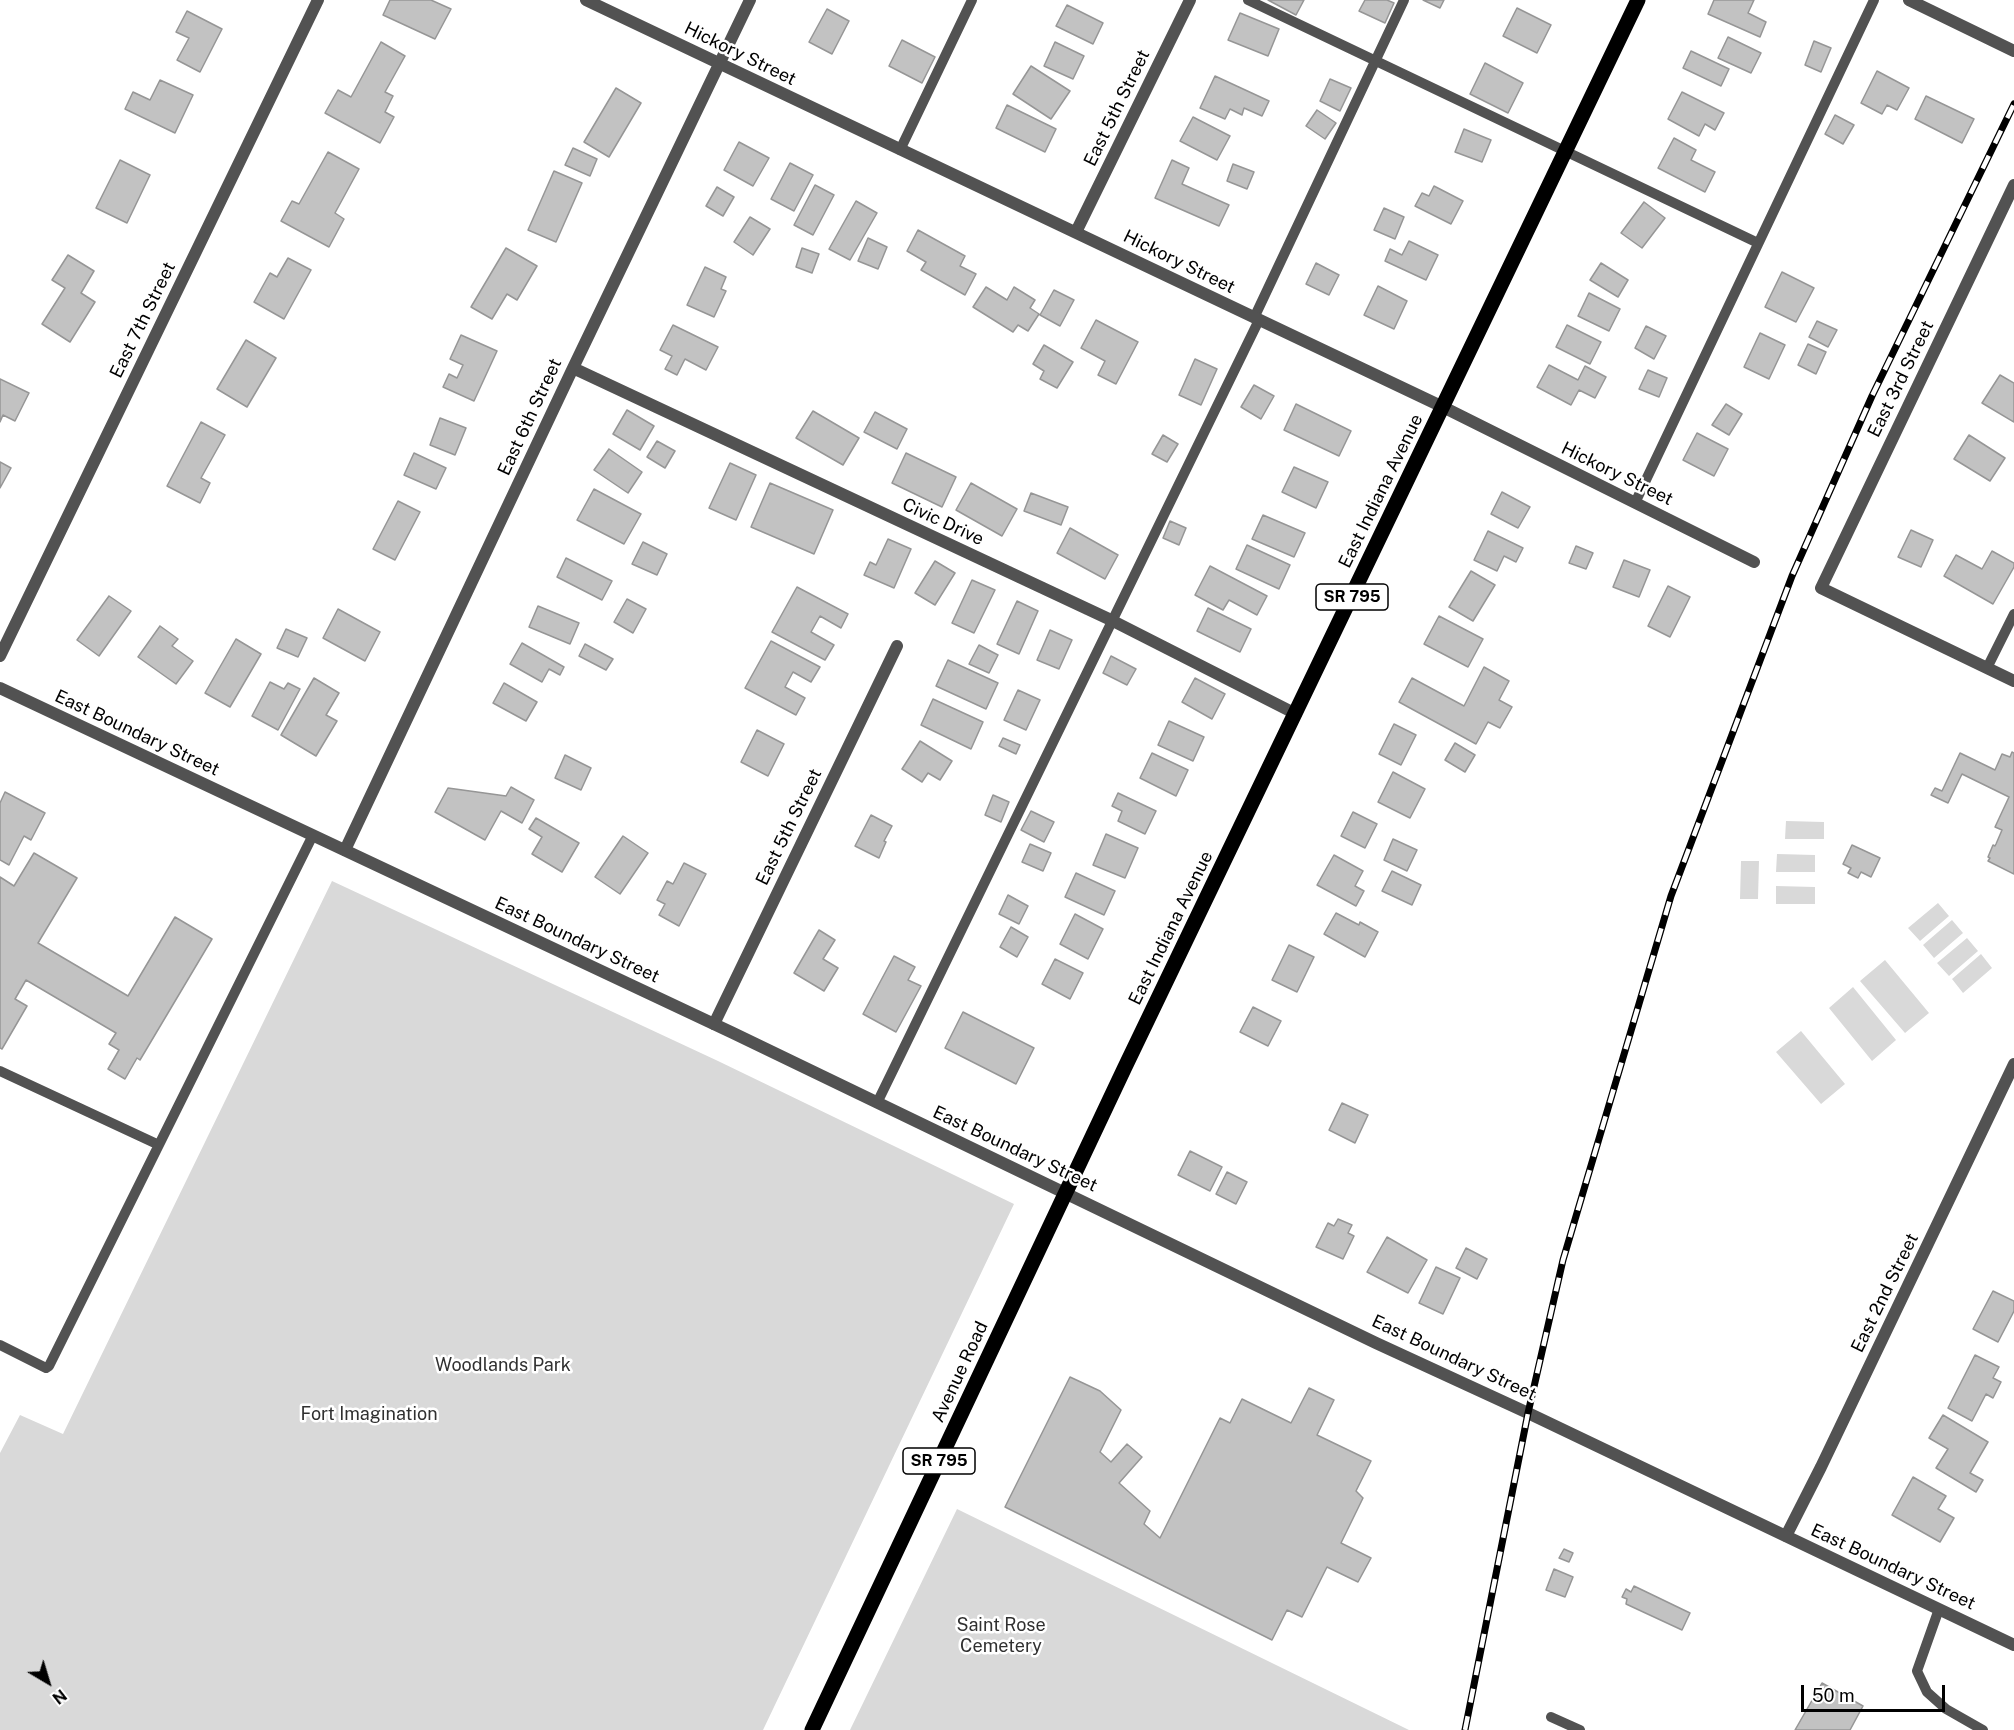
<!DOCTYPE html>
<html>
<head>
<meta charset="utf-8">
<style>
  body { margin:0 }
  #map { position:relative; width:2014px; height:1730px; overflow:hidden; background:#fff; font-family:"Public Sans",sans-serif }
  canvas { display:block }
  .north { position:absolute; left:18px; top:1652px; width:60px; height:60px; -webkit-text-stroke:4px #fff; paint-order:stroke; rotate:142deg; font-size:16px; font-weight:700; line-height:24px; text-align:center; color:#000 }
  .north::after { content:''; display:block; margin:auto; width:21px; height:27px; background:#000; clip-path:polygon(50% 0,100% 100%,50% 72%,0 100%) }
  .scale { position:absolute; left:1801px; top:1685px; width:144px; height:27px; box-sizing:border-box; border:3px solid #000; border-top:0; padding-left:8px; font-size:18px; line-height:21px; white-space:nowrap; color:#000; -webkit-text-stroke:4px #fff; paint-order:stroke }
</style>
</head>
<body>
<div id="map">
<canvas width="2014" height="1730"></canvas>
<div class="north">N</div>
<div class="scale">50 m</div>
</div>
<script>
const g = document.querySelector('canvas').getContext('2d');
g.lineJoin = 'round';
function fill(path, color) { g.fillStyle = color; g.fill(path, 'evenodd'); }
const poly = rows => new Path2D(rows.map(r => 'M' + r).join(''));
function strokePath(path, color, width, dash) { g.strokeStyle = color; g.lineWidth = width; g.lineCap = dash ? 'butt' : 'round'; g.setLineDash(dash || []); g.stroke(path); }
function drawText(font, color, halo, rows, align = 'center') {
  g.font = font + ' "Public Sans",sans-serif'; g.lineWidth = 5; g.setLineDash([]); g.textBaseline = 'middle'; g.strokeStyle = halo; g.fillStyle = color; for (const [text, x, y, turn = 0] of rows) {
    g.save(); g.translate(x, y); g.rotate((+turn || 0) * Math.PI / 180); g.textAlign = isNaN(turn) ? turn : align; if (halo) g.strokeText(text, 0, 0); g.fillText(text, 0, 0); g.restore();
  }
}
const green = poly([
  [1786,821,1824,822,1824,839,1785,839],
  [1777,854,1815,855,1815,872,1776,872],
  [1741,861,1759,861,1758,899,1740,899],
  [332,881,718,1061,1014,1204,763,1730,0,1730,0,1453,20,1415,63,1434],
  [1776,886,1815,887,1815,904,1776,904],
  [1938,903,1949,916,1920,941,1908,928],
  [1952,920,1963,933,1934,958,1923,945],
  [1967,938,1978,951,1949,976,1937,963],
  [1981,954,1992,968,1963,993,1952,979],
  [1885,960,1929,1013,1905,1033,1860,981],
  [1853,987,1896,1040,1872,1061,1829,1008],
  [1801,1031,1845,1084,1821,1104,1776,1052],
  [957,1509,1409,1730,850,1730]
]);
const building = poly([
  [390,0,431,0,451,9,435,39,383,15,390,0],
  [1268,0,1304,0,1296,15,1268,0],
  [1365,0,1387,0,1394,3,1385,23,1359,11,1365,0],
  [1423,0,1444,0,1440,8,1423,0],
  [1714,0,1754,0,1748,13,1766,22,1760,37,1708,14,1714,0],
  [1067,5,1103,23,1093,44,1056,26,1067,5],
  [1517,8,1551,25,1537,53,1503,36,1517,8],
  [827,9,849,21,832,54,809,42,827,9],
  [187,11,222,29,200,72,177,60,189,38,176,32,187,11],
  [1240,13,1279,29,1268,56,1228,40,1240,13],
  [1728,37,1761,53,1751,73,1718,58,1728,37],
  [902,40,935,57,922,83,889,66,902,40],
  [1814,41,1831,48,1821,72,1805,65,1814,41],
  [381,42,405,56,385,92,393,96,385,112,394,117,380,143,325,113,338,90,351,97,381,42],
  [1055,42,1084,56,1073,79,1044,66,1055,42],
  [1691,51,1729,69,1721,86,1683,68,1691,51],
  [1485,63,1523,83,1508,113,1470,94,1485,63],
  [1031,66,1070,91,1051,119,1013,94,1031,66],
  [1877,71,1909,88,1897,110,1887,105,1882,114,1861,103,1877,71],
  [1215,76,1269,101,1262,116,1244,108,1242,115,1230,109,1225,119,1200,108,1215,76],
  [1330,79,1351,88,1340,111,1320,101,1330,79],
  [160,80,193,95,175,133,125,109,133,92,150,100,160,80],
  [616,88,641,103,609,157,584,142,616,88],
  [1682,92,1724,113,1715,130,1705,124,1699,136,1668,119,1682,92],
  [1926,96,1974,119,1962,143,1915,119,1926,96],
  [1007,105,1056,129,1045,152,996,128,1007,105],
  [1317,110,1336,123,1325,139,1306,126,1317,110],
  [1835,115,1854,125,1843,144,1825,134,1835,115],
  [1193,117,1230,136,1217,160,1180,141,1193,117],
  [1464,129,1491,140,1482,162,1455,152,1464,129],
  [1674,138,1696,150,1691,160,1715,172,1705,192,1658,168,1674,138],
  [739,142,769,158,753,186,724,170,739,142],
  [573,148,597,159,590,176,565,165,573,148],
  [328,152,359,169,335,213,344,219,329,247,281,221,292,201,299,204,328,152],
  [120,160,150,175,127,223,96,208,120,160],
  [1172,160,1189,168,1182,184,1229,205,1219,226,1155,198,1172,160],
  [790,163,813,175,794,211,771,199,790,163],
  [1233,164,1254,172,1247,189,1227,181,1233,164],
  [554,171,582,183,556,242,528,230,554,171],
  [815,185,834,195,813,235,794,225,815,185],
  [1434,186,1463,201,1451,224,1415,206,1422,193,1429,196,1434,186],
  [717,187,734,197,723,216,706,206,717,187],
  [856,201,877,213,850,260,829,249,856,201],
  [1644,202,1665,218,1642,248,1621,233,1644,202],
  [1384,208,1404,217,1395,239,1374,230,1384,208],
  [750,217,770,229,753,255,734,242,750,217],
  [918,230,965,256,960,266,976,274,965,295,921,270,926,262,907,251,918,230],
  [868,238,887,247,878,269,858,261,868,238],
  [1409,241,1438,255,1426,280,1385,261,1390,249,1402,255,1409,241],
  [506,248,537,266,517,300,507,294,492,319,471,307,506,248],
  [802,248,819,254,812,273,796,267,802,248],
  [68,255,94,271,81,293,95,302,70,342,42,324,65,288,52,280,68,255],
  [288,258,311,270,284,319,254,302,270,273,277,277,288,258],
  [1316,263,1339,275,1329,295,1306,284,1316,263],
  [1601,263,1628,280,1618,297,1590,280,1601,263],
  [705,267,726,277,721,289,726,291,714,317,687,305,705,267],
  [1782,272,1814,288,1796,322,1765,307,1782,272],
  [1378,286,1407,301,1394,329,1364,315,1378,286],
  [986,287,1007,300,1014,287,1035,300,1030,308,1039,314,1028,331,1018,325,1013,332,973,307,986,287],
  [1054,290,1074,300,1060,326,1040,315,1054,290],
  [1589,293,1620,309,1609,331,1578,316,1589,293],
  [1096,320,1138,342,1116,384,1098,375,1105,361,1081,348,1096,320],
  [1817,321,1837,330,1828,347,1809,337,1817,321],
  [673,325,718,347,706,370,685,359,677,375,665,369,672,356,660,350,673,325],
  [1567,325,1601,342,1590,364,1556,347,1567,325],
  [1646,326,1666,336,1654,359,1635,348,1646,326],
  [1760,333,1785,345,1769,379,1744,367,1760,333],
  [461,335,497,351,474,401,443,387,449,374,457,378,463,365,450,359,461,335],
  [246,340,276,358,247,407,217,389,246,340],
  [1808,344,1826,352,1816,374,1798,365,1808,344],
  [1044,345,1073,362,1057,388,1040,379,1044,371,1033,364,1044,345],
  [1195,359,1217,369,1201,405,1179,395,1195,359],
  [1549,365,1578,380,1585,366,1606,377,1595,398,1579,390,1571,405,1537,387,1549,365],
  [1648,370,1667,378,1659,397,1639,389,1648,370],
  [2000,375,2014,383,2014,422,1982,403,2000,375],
  [0,379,29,393,15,421,3,415,0,422,0,379],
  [1254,385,1274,396,1261,419,1241,407,1254,385],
  [1296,404,1351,431,1339,456,1284,430,1296,404],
  [1726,404,1742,414,1729,435,1712,425,1726,404],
  [627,410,654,426,640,450,613,434,627,410],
  [813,411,859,438,843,465,796,438,813,411],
  [875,412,907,429,897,449,864,432,875,412],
  [440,418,466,428,455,455,430,445,440,418],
  [201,422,225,435,201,478,210,483,200,503,167,486,201,422],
  [1697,433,1728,449,1714,476,1683,460,1697,433],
  [1163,435,1178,444,1167,462,1152,454,1163,435],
  [1969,435,2005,458,1990,481,1954,459,1969,435],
  [657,441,675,451,665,468,647,457,657,441],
  [609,449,642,472,628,493,594,470,609,449],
  [414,453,446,468,436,489,404,475,414,453],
  [906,453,956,477,942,507,892,483,906,453],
  [0,462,11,468,0,488,0,462],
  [730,463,756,475,736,520,709,508,730,463],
  [1294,467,1328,482,1316,508,1282,492,1294,467],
  [770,483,833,510,814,554,751,527,770,483],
  [971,483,1017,509,1002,536,956,510,971,483],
  [594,489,641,514,624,544,577,520,594,489],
  [1502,492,1530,507,1518,528,1491,514,1502,492],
  [1031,493,1068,507,1061,525,1024,511,1031,493],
  [398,501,420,512,395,560,373,549,398,501],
  [1263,515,1305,533,1294,557,1252,539,1263,515],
  [1170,521,1186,528,1179,545,1163,538,1170,521],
  [1070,528,1118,555,1105,579,1057,553,1070,528],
  [1911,530,1933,540,1921,567,1898,557,1911,530],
  [1488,531,1523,548,1516,562,1504,556,1497,571,1474,560,1488,531],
  [888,539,911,549,894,588,864,575,870,562,876,565,888,539],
  [643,542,667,554,657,575,632,564,643,542],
  [1247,545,1290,565,1279,589,1236,569,1247,545],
  [1576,546,1593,553,1586,569,1569,563,1576,546],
  [1992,551,2014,563,2014,567,1993,604,1944,576,1956,555,1982,569,1992,551],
  [566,558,612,581,602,600,557,577,566,558],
  [1624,560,1650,570,1639,597,1613,587,1624,560],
  [935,561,955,573,935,605,915,593,935,561],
  [1210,566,1267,596,1257,615,1229,600,1223,610,1195,595,1210,566],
  [1471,571,1495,585,1473,621,1449,607,1471,571],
  [972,580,995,590,974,633,952,623,972,580],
  [1668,586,1690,597,1670,637,1648,626,1668,586],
  [797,587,848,614,841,628,820,616,811,632,834,645,825,660,772,632,797,587],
  [109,596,131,611,99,656,77,640,109,596],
  [627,599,646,609,633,633,614,622,627,599],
  [1017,601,1038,611,1019,654,997,644,1017,601],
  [538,606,579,623,570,644,529,627,538,606],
  [1208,608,1251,629,1240,652,1197,631,1208,608],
  [338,609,380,632,365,661,323,638,338,609],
  [1439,616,1483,639,1468,667,1424,644,1439,616],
  [160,626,178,639,172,646,193,661,176,684,138,657,160,626],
  [286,629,307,638,298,657,277,648,286,629],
  [1050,630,1072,640,1059,669,1037,660,1050,630],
  [236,639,261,654,230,707,205,693,236,639],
  [771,641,820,667,811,682,793,672,785,687,805,698,796,715,745,688,771,641],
  [522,643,564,667,560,675,549,669,542,682,510,664,522,643],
  [585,644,613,659,606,670,579,656,585,644],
  [979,645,998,655,989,673,969,664,979,645],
  [1111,656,1136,669,1127,685,1103,673,1111,656],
  [948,660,998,683,986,709,936,686,948,660],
  [1484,667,1509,681,1499,700,1512,707,1500,728,1488,722,1476,744,1399,702,1412,678,1464,706,1484,667],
  [314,678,339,693,326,715,337,721,316,756,281,735,314,678],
  [1195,678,1225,694,1212,719,1182,702,1195,678],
  [270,682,284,689,288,683,300,689,278,730,252,716,270,682],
  [504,683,537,702,526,721,493,703,504,683],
  [1018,690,1040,700,1026,730,1004,720,1018,690],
  [933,699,983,722,971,749,921,725,933,699],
  [1169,721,1204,737,1193,761,1158,745,1169,721],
  [1394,724,1416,735,1401,765,1379,754,1394,724],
  [757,730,784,744,768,776,741,762,757,730],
  [1003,738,1020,745,1016,754,999,746,1003,738],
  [920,741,952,761,940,780,928,773,922,782,902,769,920,741],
  [1455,743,1475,755,1465,772,1445,760,1455,743],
  [2012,752,2014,753,2014,874,1988,861,1990,858,1988,857,1993,845,1995,846,1996,844,2002,830,1995,827,2009,797,1962,774,1948,803,1931,795,1935,788,1942,791,1960,753,1995,770,2002,754,2010,757,2012,752],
  [1152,753,1188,770,1176,796,1140,778,1152,753],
  [565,755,591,768,581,790,555,778,565,755],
  [1393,772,1425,789,1410,818,1378,802,1393,772],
  [511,787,534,800,522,823,501,811,485,840,435,812,448,788,506,796,511,787],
  [5,792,45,813,31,840,24,836,9,865,0,860,0,803,5,792],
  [1118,793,1156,811,1145,834,1118,821,1122,811,1112,806,1118,793],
  [993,795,1009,802,1001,822,985,815,993,795],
  [1031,811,1054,822,1044,842,1021,830,1031,811],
  [1353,812,1377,824,1365,848,1341,836,1353,812],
  [871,815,892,826,884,841,886,842,879,858,855,846,871,815],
  [536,818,579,843,562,872,532,854,542,837,529,829,536,818],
  [1106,834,1138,848,1125,878,1093,865,1106,834],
  [623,836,648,853,620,894,595,877,623,836],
  [1393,839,1417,850,1407,871,1384,860,1393,839],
  [1030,844,1051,853,1043,871,1022,862,1030,844],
  [1852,845,1880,858,1871,877,1861,872,1858,878,1848,873,1851,868,1843,864,1852,845],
  [34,853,77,878,38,943,128,996,175,917,212,939,140,1060,137,1058,125,1079,108,1069,119,1050,109,1044,116,1033,26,980,15,999,27,1006,2,1049,0,1048,0,877,14,886,34,853],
  [1334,855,1363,871,1355,886,1364,891,1356,906,1317,885,1334,855],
  [684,863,706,874,679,926,659,915,665,904,657,900,667,881,673,884,684,863],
  [1392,871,1421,885,1412,905,1382,891,1392,871],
  [1076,873,1115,891,1104,915,1065,897,1076,873],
  [1008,895,1028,906,1019,924,999,914,1008,895],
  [1336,913,1359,925,1360,922,1378,932,1365,957,1324,934,1336,913],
  [1075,914,1103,929,1088,959,1060,944,1075,914],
  [1011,927,1028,937,1017,957,1000,947,1011,927],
  [819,930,835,940,823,959,838,968,824,991,794,973,819,930],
  [1289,945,1314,957,1297,992,1272,980,1289,945],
  [894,956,915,967,908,980,921,986,896,1032,863,1014,894,956],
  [1055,959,1083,973,1070,999,1042,984,1055,959],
  [1253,1007,1281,1021,1268,1046,1240,1032,1253,1007],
  [963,1012,1034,1048,1016,1084,945,1048,963,1012],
  [1342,1103,1368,1115,1355,1143,1329,1130,1342,1103],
  [1190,1151,1222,1167,1210,1191,1178,1175,1190,1151],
  [1227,1172,1247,1182,1236,1204,1216,1194,1227,1172],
  [1338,1219,1352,1225,1348,1233,1354,1236,1343,1259,1316,1247,1328,1223,1334,1226,1338,1219],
  [1387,1237,1427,1260,1408,1293,1367,1272,1387,1237],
  [1466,1248,1487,1259,1477,1279,1456,1268,1466,1248],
  [1436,1267,1460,1278,1443,1314,1419,1303,1436,1267],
  [1993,1291,2014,1301,2014,1311,1998,1342,1973,1329,1993,1291],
  [1975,1355,1999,1367,1993,1378,2001,1382,1993,1398,1986,1394,1972,1421,1948,1408,1975,1355],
  [1070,1377,1100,1391,1121,1410,1100,1452,1111,1462,1127,1444,1142,1457,1119,1483,1150,1511,1144,1524,1160,1538,1220,1418,1230,1423,1242,1399,1291,1423,1309,1388,1334,1400,1317,1435,1371,1461,1356,1491,1363,1498,1341,1543,1371,1558,1358,1582,1327,1567,1302,1617,1287,1610,1272,1640,1005,1507,1070,1377],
  [1943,1415,1988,1442,1970,1473,1983,1480,1976,1492,1936,1468,1948,1449,1929,1438,1943,1415],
  [1913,1477,1946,1496,1938,1509,1954,1518,1940,1542,1892,1515,1913,1477],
  [1564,1549,1573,1553,1569,1562,1559,1558,1564,1549],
  [1554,1569,1573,1577,1565,1597,1546,1590,1554,1569],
  [1634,1586,1690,1613,1682,1630,1626,1604,1627,1599,1622,1597,1626,1589,1631,1592,1634,1586],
  [1822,1683,1863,1706,1850,1730,1795,1730,1822,1683]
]);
const service = poly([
  [1248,0,1758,243],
  [900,150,972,0],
  [1254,318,1404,0],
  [1635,503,1874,0],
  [1987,668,2014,614],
  [0,1071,159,1145],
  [877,1103,1259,320],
  [0,1345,46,1368,49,1366,313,835],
  [1939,1609,1917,1671,1927,1692,1946,1709,1983,1730],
  [1551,1717,1580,1730]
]);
const minor = poly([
  [586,0,1443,407,1754,562],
  [1909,0,2014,51],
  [2014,185,1821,588,2014,681],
  [1076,232,1190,0],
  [573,368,1111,620,1296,714],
  [0,656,318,0],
  [345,850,573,368,750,0],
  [714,1024,897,646],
  [1786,1536,1821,1467,2014,1064]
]);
const tertiary = poly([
  [0,688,733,1033,1376,1343,1528,1413,2014,1645]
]);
const primary = poly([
  [812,1730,1125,1067,1638,0]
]);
const rail = poly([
  [1465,1730,1528,1413,1563,1260,1671,896,1792,576,1872,396,2014,104]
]);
const shields = [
  [1352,597,72],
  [939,1461,72]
];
const shieldNames = [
  ["SR 795",1352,597],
  ["SR 795",939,1461]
];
const streetNames = [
  ["Hickory Street",740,54,26],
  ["East 5th Street",1117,108,-64],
  ["Hickory Street",1179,262,26],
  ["East 7th Street",143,320,-64],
  ["East 3rd Street",1901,379,-64],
  ["East 6th Street",530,417,-65],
  ["Hickory Street",1617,474,26],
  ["East Indiana Avenue",1381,491,-64],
  ["Civic Drive",943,522,25],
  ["East Boundary Street",137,733,25],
  ["East 5th Street",789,827,-64],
  ["East Indiana Avenue",1171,928,-64],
  ["East Boundary Street",577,940,25],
  ["East Boundary Street",1015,1149,25],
  ["East 2nd Street",1885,1293,-64],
  ["East Boundary Street",1454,1358,25],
  ["Avenue Road",960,1372,-65],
  ["East Boundary Street",1893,1567,25]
];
const parkNames = [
  ["Woodlands Park",503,1365],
  ["Fort Imagination",369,1414],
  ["Saint Rose",1001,1625],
  ["Cemetery",1001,1646]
];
fill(green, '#d9d9d9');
fill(building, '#c2c2c2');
strokePath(building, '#969696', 1.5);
strokePath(service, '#525252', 10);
strokePath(minor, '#525252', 12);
strokePath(tertiary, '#525252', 12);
strokePath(primary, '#000', 15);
strokePath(rail, '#000', 7);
strokePath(rail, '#fff', 4.5, [14]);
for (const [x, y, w] of shields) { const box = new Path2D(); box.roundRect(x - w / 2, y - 13, w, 26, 4.5); g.fillStyle = '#fff'; g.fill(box); strokePath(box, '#000', 1.5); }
drawText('bold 16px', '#000', null, shieldNames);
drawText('18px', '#000', '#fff', streetNames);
drawText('18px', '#303030', '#fff', parkNames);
</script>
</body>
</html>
